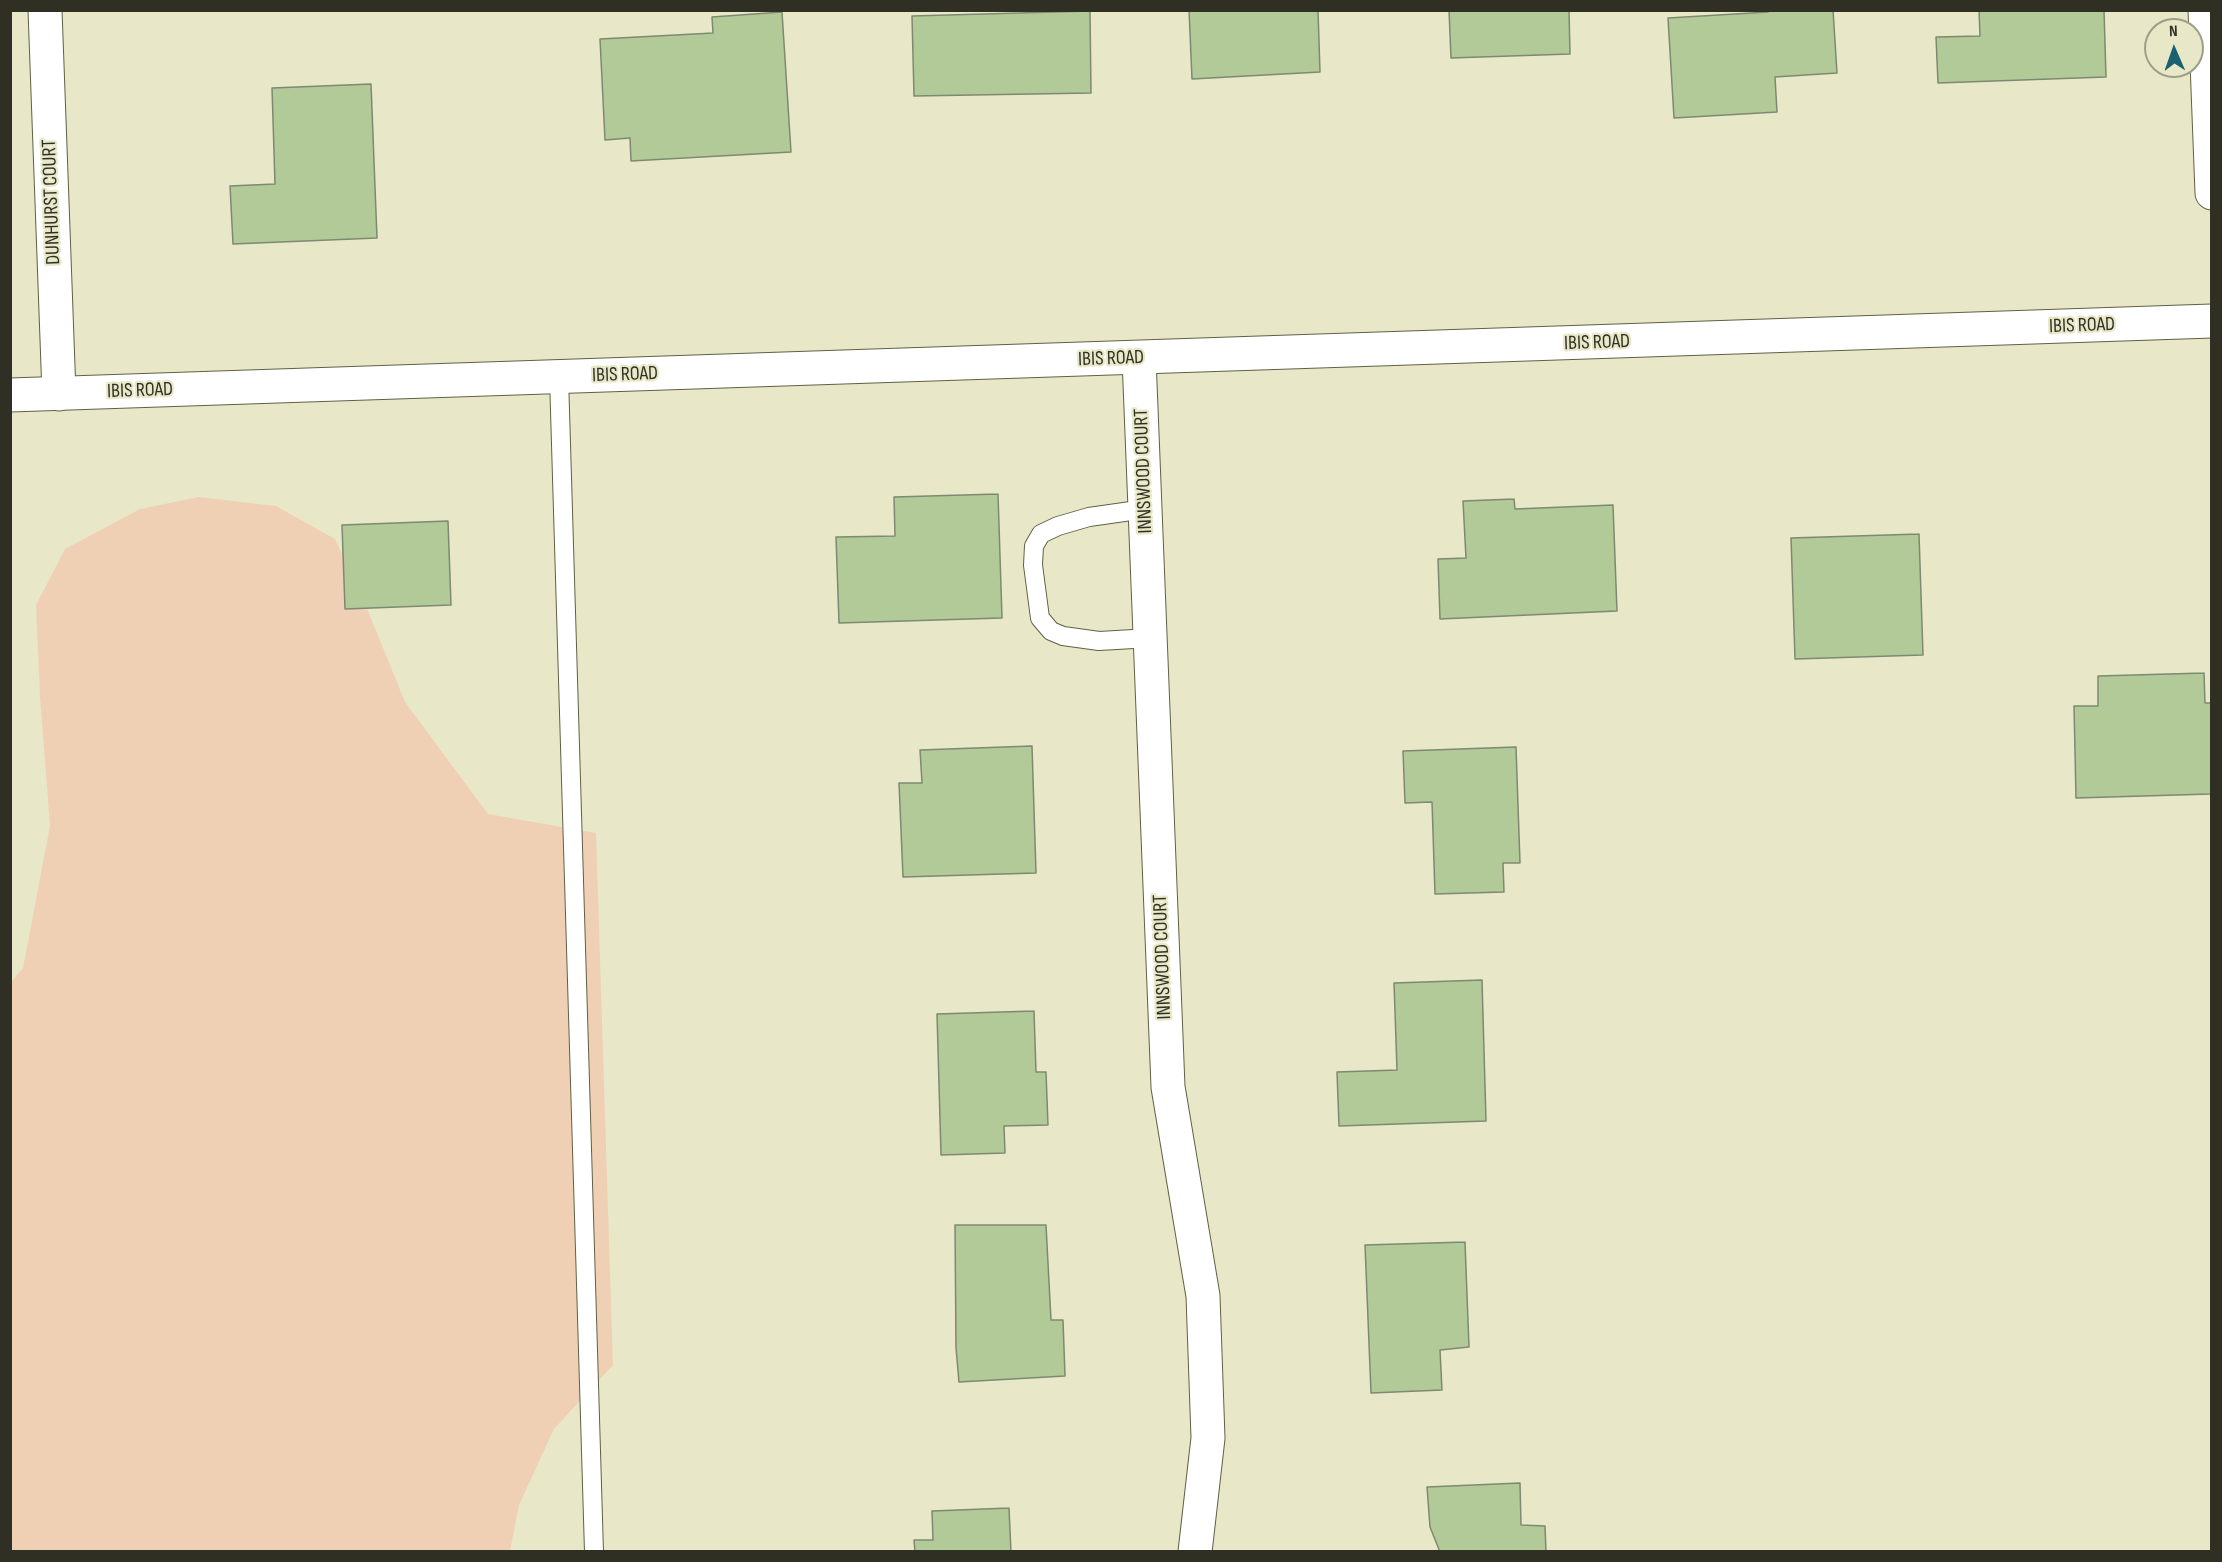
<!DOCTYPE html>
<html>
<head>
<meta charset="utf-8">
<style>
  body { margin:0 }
  #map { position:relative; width:2222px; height:1562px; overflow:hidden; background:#e8e8c9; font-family:"Sofia Sans Condensed",sans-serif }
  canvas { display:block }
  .frame { position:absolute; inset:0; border:12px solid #2f2f23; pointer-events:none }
  .north { position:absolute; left:2144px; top:18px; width:60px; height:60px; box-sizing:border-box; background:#e8e8c9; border:2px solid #9e9e87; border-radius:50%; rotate:358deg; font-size:16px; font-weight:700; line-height:24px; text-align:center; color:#2f2f23 }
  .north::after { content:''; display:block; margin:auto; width:21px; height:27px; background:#1b6172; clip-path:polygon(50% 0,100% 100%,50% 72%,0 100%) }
</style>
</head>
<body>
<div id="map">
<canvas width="2222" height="1562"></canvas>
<div class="frame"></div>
<div class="north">N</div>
</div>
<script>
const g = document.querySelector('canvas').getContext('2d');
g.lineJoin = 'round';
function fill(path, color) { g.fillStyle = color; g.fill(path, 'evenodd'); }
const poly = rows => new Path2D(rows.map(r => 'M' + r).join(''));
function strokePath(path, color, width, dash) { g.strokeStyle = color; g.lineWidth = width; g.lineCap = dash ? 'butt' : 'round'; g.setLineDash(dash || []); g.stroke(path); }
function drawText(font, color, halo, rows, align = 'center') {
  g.font = font + ' "Sofia Sans Condensed",sans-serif'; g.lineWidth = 4.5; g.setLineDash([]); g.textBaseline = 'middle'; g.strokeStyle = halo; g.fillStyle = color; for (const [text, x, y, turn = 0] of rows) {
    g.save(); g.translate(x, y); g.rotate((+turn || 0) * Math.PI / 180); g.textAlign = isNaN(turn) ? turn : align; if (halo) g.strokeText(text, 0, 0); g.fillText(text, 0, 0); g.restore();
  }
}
const green = poly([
  [199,497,276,506,335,539,362,596,405,702,488,814,596,833,613,1365,554,1429,519,1505,510,1551,11,1552,11,982,23,968,50,826,40,697,36,605,65,549,140,509]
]);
const building = poly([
  [1189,10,1318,10,1320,72,1192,79,1189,10],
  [1449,10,1569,10,1570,54,1451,58,1449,10],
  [1768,10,1833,10,1837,73,1775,77,1777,112,1674,118,1668,18,1768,12,1768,10],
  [1979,10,2104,10,2106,77,1938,83,1936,37,1980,36,1979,10],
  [1090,11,1091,93,914,96,912,16,1090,11],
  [782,12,791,152,631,161,630,138,605,140,600,39,713,33,712,17,782,12],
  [371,84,377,238,233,244,230,186,275,184,272,88,371,84],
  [998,494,1002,618,839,623,836,537,895,536,894,497,998,494],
  [1514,499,1515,509,1613,505,1617,611,1440,619,1438,559,1466,558,1463,501,1514,499],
  [448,521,451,605,345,609,342,525,448,521],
  [1919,534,1923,655,1795,659,1791,538,1919,534],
  [2204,673,2205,703,2212,703,2211,794,2076,798,2074,706,2098,706,2098,676,2204,673],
  [1032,746,1036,873,903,877,899,783,922,783,920,750,1032,746],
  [1516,747,1520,863,1503,863,1504,892,1435,894,1432,802,1405,803,1403,751,1516,747],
  [1482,980,1486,1121,1339,1126,1337,1072,1397,1070,1394,983,1482,980],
  [1034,1011,1036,1072,1046,1072,1048,1125,1004,1126,1005,1153,941,1155,937,1014,1034,1011],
  [955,1225,1046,1225,1051,1320,1063,1320,1065,1376,959,1382,956,1348,955,1225],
  [1465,1242,1469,1347,1440,1350,1442,1390,1371,1393,1365,1245,1465,1242],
  [1520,1483,1521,1525,1545,1526,1546,1552,1440,1552,1430,1527,1427,1487,1520,1483],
  [1009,1508,1011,1552,915,1552,914,1540,933,1540,932,1511,1009,1508]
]);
const service = poly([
  [559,377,594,1552],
  [1145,509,1089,517,1058,526,1041,534,1034,546,1033,565,1040,618,1051,631,1063,636,1099,641,1151,638]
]);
const minor = poly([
  [45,10,59,394],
  [2205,10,2212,193],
  [1139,358,1168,1087,1203,1296,1208,1438,1195,1552]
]);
const tertiary = poly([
  [10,395,2212,321]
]);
const streetNames = [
  ["DUNHURST COURT",52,202,-92],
  ["IBIS ROAD",2082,326,-2],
  ["IBIS ROAD",1597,343,-2],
  ["IBIS ROAD",1111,359,-2],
  ["IBIS ROAD",625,375,-2],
  ["IBIS ROAD",140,391,-2],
  ["INNSWOOD COURT",1144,471,-92],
  ["INNSWOOD COURT",1163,957,-92]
];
fill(green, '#f0d0b5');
fill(building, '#b2c998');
strokePath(building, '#7d8a70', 1.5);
strokePath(service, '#606045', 20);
strokePath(minor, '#606045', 35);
strokePath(tertiary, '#606045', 35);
strokePath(service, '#fff', 18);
strokePath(minor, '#fff', 33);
strokePath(tertiary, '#fff', 33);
drawText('20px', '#2f2f23', '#e8e8c9', streetNames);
</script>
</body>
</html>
